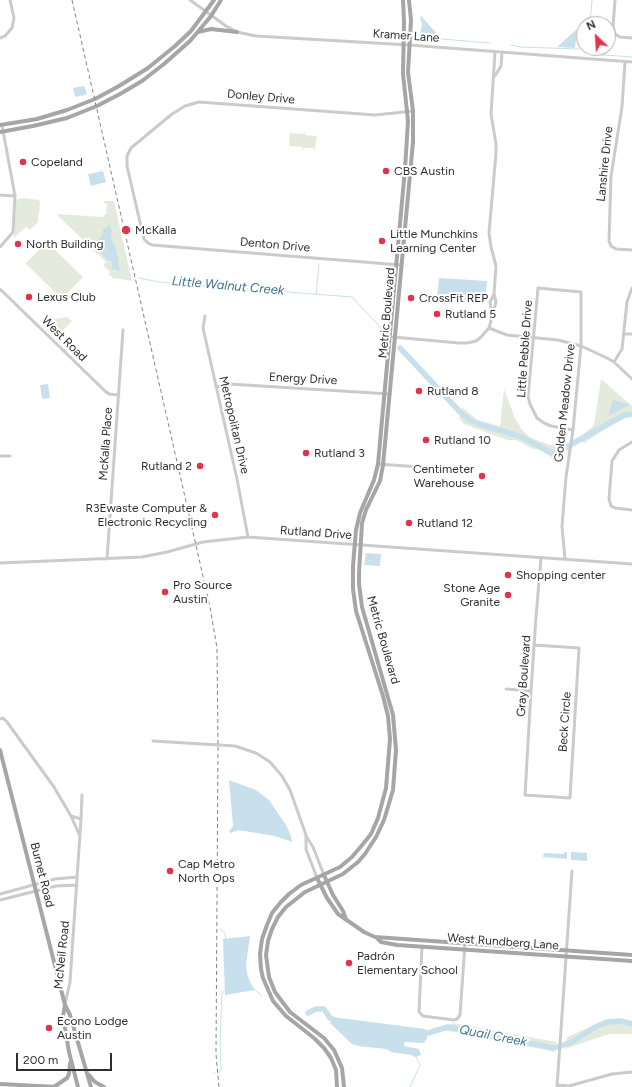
<!DOCTYPE html>
<html>
<head>
<meta charset="utf-8">
<style>
  body { margin:0 }
  #map { position:relative; width:632px; height:1087px; overflow:hidden; background:#fff; font-family:Figtree,sans-serif }
  canvas { display:block }
  .north { position:absolute; left:576px; top:16px; width:40px; height:40px; box-sizing:border-box; background:#fff; border:1px solid #ababab; border-radius:50%; rotate:335deg; font-size:11px; font-weight:700; line-height:16px; text-align:center; color:#2e2e2e }
  .north::after { content:''; display:block; margin:auto; width:14px; height:18px; background:#e1344b; clip-path:polygon(50% 0,100% 100%,50% 72%,0 100%) }
  .scale { position:absolute; left:16px; top:1053px; width:96px; height:18px; box-sizing:border-box; border:2px solid #2e2e2e; border-top:0; padding-left:5px; font-size:12px; line-height:14px; white-space:nowrap; color:#2e2e2e; -webkit-text-stroke:3px #fff; paint-order:stroke }
</style>
</head>
<body>
<div id="map">
<canvas width="632" height="1087"></canvas>
<div class="north">N</div>
<div class="scale">200 m</div>
</div>
<script>
const g = document.querySelector('canvas').getContext('2d');
g.lineJoin = 'round';
function fill(path, color) { g.fillStyle = color; g.fill(path, 'evenodd'); }
const poly = rows => new Path2D(rows.map(r => 'M' + r).join(''));
function strokePath(path, color, width, dash) { g.strokeStyle = color; g.lineWidth = width; g.lineCap = dash ? 'butt' : 'round'; g.setLineDash(dash || []); g.stroke(path); }
function drawText(font, color, halo, rows, align = 'center') {
  g.font = font + ' Figtree,sans-serif'; g.lineWidth = 4; g.setLineDash([]); g.textBaseline = 'middle'; g.strokeStyle = halo; g.fillStyle = color; for (const [text, x, y, turn = 0] of rows) {
    g.save(); g.translate(x, y); g.rotate((+turn || 0) * Math.PI / 180); g.textAlign = isNaN(turn) ? turn : align; if (halo) g.strokeText(text, 0, 0); g.fillText(text, 0, 0); g.restore();
  }
}
const green = poly([
  [305,132,305,135,317,136,315,150,314,151,314,148,304,148,303,150,302,147,289,146,290,133,303,134],
  [21,198,39,200,40,203,39,215,38,215,38,222,30,230,26,227,14,238,16,201,18,199],
  [104,201,114,201,132,281,113,278,109,274,110,272,103,265,106,262,56,214,103,217,104,215,106,215,107,204,104,203],
  [46,243,48,243,83,277,62,299,26,264,26,263],
  [67,317,72,321,58,335,60,337,58,339,55,338,45,328,55,319],
  [601,379,632,406,632,417,625,418,607,428,584,443,579,438,594,425],
  [504,389,515,418,522,430,531,438,550,445,566,446,564,459,554,460,549,455,538,449,533,449,516,440,507,440,464,424,459,418,462,407,477,420,500,426],
  [607,1019,625,1019,632,1021,632,1034,609,1034,565,1049,567,1037],
  [453,1023,556,1042,555,1052,473,1035,441,1030]
]);
const water = poly([
  [421,16,439,36,420,34,422,24,420,18],
  [577,29,575,48,557,47],
  [84,86,87,93,86,95,75,97,73,88],
  [103,171,106,182,91,186,88,174],
  [110,224,110,229,112,229,111,238,116,248,120,271,112,269,112,261,109,261,97,249,96,242,103,234,103,230],
  [439,278,487,281,485,301,483,302,437,298],
  [48,384,50,398,43,399,42,398,40,385],
  [613,400,630,405,608,416],
  [366,553,381,554,380,566,364,565],
  [229,780,256,790,269,800,286,825,291,836,292,842,275,836,238,830,231,833,229,831,233,826],
  [565,852,567,852,567,859,543,857,544,853,563,854],
  [571,852,587,853,587,861,571,860],
  [250,936,246,964,247,973,250,982,255,990,225,995,223,939],
  [332,1017,425,1029,427,1032,427,1038,424,1043,404,1042,404,1046,419,1049,421,1055,415,1057,411,1055,391,1052,386,1049,358,1046,352,1044,330,1023]
]);
const stream = poly([
  [590,24,592,0],
  [417,37,490,43],
  [511,45,520,47,579,49],
  [587,50,590,54,632,57],
  [139,278,159,282,352,297,383,330],
  [316,294,319,264],
  [220,928,225,934,226,940],
  [255,990,262,996],
  [214,1073,215,1073],
  [219,1073,221,1069,220,1041,222,994,225,990],
  [410,1087,420,1065,416,1056]
]);
const river = poly([
  [400,348,461,413,470,420,482,425,522,437,551,453,556,453,613,421,625,415,632,414],
  [308,1013,316,1009,324,1009,330,1018,338,1021],
  [421,1035,448,1027,554,1048,572,1042,597,1026,608,1022,620,1021,632,1024]
]);
const minor = poly([
  [190,0,226,26,237,32,256,36,409,45,632,62],
  [615,0,613,27,615,34,620,37,632,38],
  [0,38,5,36,12,28,14,18,10,0],
  [625,62,622,107,611,176,609,241,611,246,616,249,632,250],
  [495,76,501,66,502,52],
  [0,195,15,196],
  [0,247,13,232,15,196,2,125],
  [401,265,152,245,148,243,144,239,143,235,127,166,127,156,131,148,172,114,185,106,199,102,375,115,413,111],
  [0,289,105,391,109,394,119,395],
  [492,315,490,302,494,294],
  [205,316,203,328,237,479,248,537],
  [489,328,507,335,558,340,581,346,607,358,614,362,632,379],
  [624,334,632,334],
  [393,337,459,343,467,343,476,341,481,337,489,328,496,302,494,294,496,266,491,247,489,233,496,153,496,144,491,114,495,52],
  [614,362,622,349,627,302,632,288],
  [216,387,229,384,390,394],
  [632,442,619,450,612,461,609,499,611,506,615,508,632,510],
  [0,456,10,456],
  [378,464,448,469],
  [107,559,123,330],
  [565,559,562,526,566,477,573,430,581,346,581,292,538,288,528,396,530,404,537,418,544,423,551,426,573,430],
  [0,563,142,557,167,552,203,542,248,537,632,564],
  [535,645,579,648,570,798,525,795,531,691,536,617,541,558],
  [506,689,531,691],
  [0,719,3,718,7,722,54,787,71,816,81,819,70,982,65,1004],
  [153,741,235,746,256,753,270,762,282,776,290,790,306,835,306,849,317,878],
  [71,816,79,834],
  [81,819,82,795],
  [306,836,313,847,324,875],
  [0,894,55,879,77,877],
  [0,900,56,886,77,885],
  [422,946,419,1012,423,1016,454,1020,457,1019,460,1015,465,944],
  [557,1085,569,1086,612,1074,632,1072],
  [557,1087,572,871]
]);
const major = poly([
  [198,32,211,29,237,32],
  [0,125,37,119,67,110,95,99,119,86,148,68,175,46,191,31,214,0],
  [0,132,33,126,67,118,97,106,120,94,142,81,164,64,190,41,211,16,221,0],
  [0,750,65,1005,70,1015,91,1087],
  [324,875,333,895,343,911,346,919],
  [317,878,327,898,338,914,364,932,375,937,632,955],
  [376,937,381,942,397,945,632,961],
  [65,1005,63,1016,69,1052,78,1087],
  [89,1075,95,1082,104,1087],
  [0,1084,57,1087],
  [54,1087,67,1078,69,1074,70,1063],
  [337,1087,336,1070,331,1058,324,1048,314,1038,286,1016,273,1001,263,978,261,969,260,954,262,939,267,925,272,913,281,902,289,894,301,885,340,867,352,857,363,844,371,834,378,818,386,788,390,739,388,716,383,696,356,611,353,589,353,566,356,530,360,513,374,480,378,464,405,169,408,121,403,74,404,22,403,0],
  [344,1087,342,1068,334,1050,324,1038,290,1012,275,992,269,977,266,955,268,941,272,929,278,917,286,907,305,892,343,874,358,862,365,854,376,837,384,820,393,790,396,750,393,715,362,607,359,584,359,573,362,523,366,510,380,481,383,465,413,142,413,111,408,72,411,20,409,0]
]);
const rail = poly([
  [72,0,210,607,217,648,218,745,216,1054,219,1087]
]);
const markers = [
  [23,162,4,"#e1344b"],
  [386,171,4,"#e1344b"],
  [126,230,5,"#e1344b"],
  [382,241,4,"#e1344b"],
  [18,244,4,"#e1344b"],
  [29,297,4,"#e1344b"],
  [411,298,4,"#e1344b"],
  [437,314,4,"#e1344b"],
  [419,391,4,"#e1344b"],
  [426,440,4,"#e1344b"],
  [306,453,4,"#e1344b"],
  [200,466,4,"#e1344b"],
  [482,476,4,"#e1344b"],
  [215,515,4,"#e1344b"],
  [409,523,4,"#e1344b"],
  [508,575,4,"#e1344b"],
  [165,592,4,"#e1344b"],
  [508,595,4,"#e1344b"],
  [170,871,4,"#e1344b"],
  [349,963,4,"#e1344b"],
  [49,1028,4,"#e1344b"]
];
const streetNames = [
  ["Kramer Lane",406,36,4],
  ["Donley Drive",261,97,5],
  ["Lanshire Drive",605,164,-84],
  ["Denton Drive",275,245,5],
  ["Metric Boulevard",387,313,-85],
  ["West Road",64,339,45],
  ["Little Pebble Drive",525,349,-86],
  ["Energy Drive",303,379,3],
  ["Golden Meadow Drive",565,403,-84],
  ["Metropolitan Drive",234,425,77],
  ["McKalla Place",106,444,-86],
  ["Rutland Drive",316,533,4],
  ["Metric Boulevard",383,640,74],
  ["Gray Boulevard",524,676,-86],
  ["Beck Circle",565,722,-86],
  ["Burnet Road",42,875,76],
  ["West Rundberg Lane",503,942,4],
  ["McNeil Road",62,955,-84]
];
const poiNames = [
  ["Copeland",31,162],
  ["CBS Austin",394,171],
  ["McKalla",135,230],
  ["Little Munchkins",390,234],
  ["Learning Center",390,248],
  ["North Building",26,244],
  ["Lexus Club",37,297],
  ["CrossFit REP",419,298],
  ["Rutland 5",445,314],
  ["Rutland 8",427,391],
  ["Rutland 10",434,440],
  ["Rutland 3",314,453],
  ["Rutland 2",192,466,"right"],
  ["Centimeter",474,469,"right"],
  ["Warehouse",474,483,"right"],
  ["R3Ewaste Computer &",207,508,"right"],
  ["Electronic Recycling",207,522,"right"],
  ["Rutland 12",417,523],
  ["Shopping center",516,575],
  ["Pro Source",173,585],
  ["Austin",173,599],
  ["Stone Age",500,588,"right"],
  ["Granite",500,602,"right"],
  ["Cap Metro",178,864],
  ["North Ops",178,878],
  ["Padrón",357,956],
  ["Elementary School",357,970],
  ["Econo Lodge",57,1021],
  ["Austin",57,1035]
];
const waterNames = [
  ["Little Walnut Creek",228,286,5],
  ["Quail Creek",493,1036,11]
];
fill(green, '#e5ebdc');
fill(water, '#c8e0eb');
strokePath(stream, '#c8e0eb', 1);
strokePath(river, '#c8e0eb', 5.5);
strokePath(minor, '#cbcbcb', 3);
strokePath(major, '#a6a6a6', 4);
strokePath(rail, '#838383', 1, [4, 3]);
for (const [x, y, r, color] of markers) { const dot = new Path2D(); dot.arc(x, y, r, 0, 2 * Math.PI); g.fillStyle = color; g.fill(dot); strokePath(dot, '#fff', 1.5); }
drawText('12px', '#2e2e2e', '#fff', streetNames);
drawText('12px', '#2e2e2e', '#fff', poiNames, 'left');
drawText('italic 13px', '#3e748e', '#fff', waterNames);
</script>
</body>
</html>
